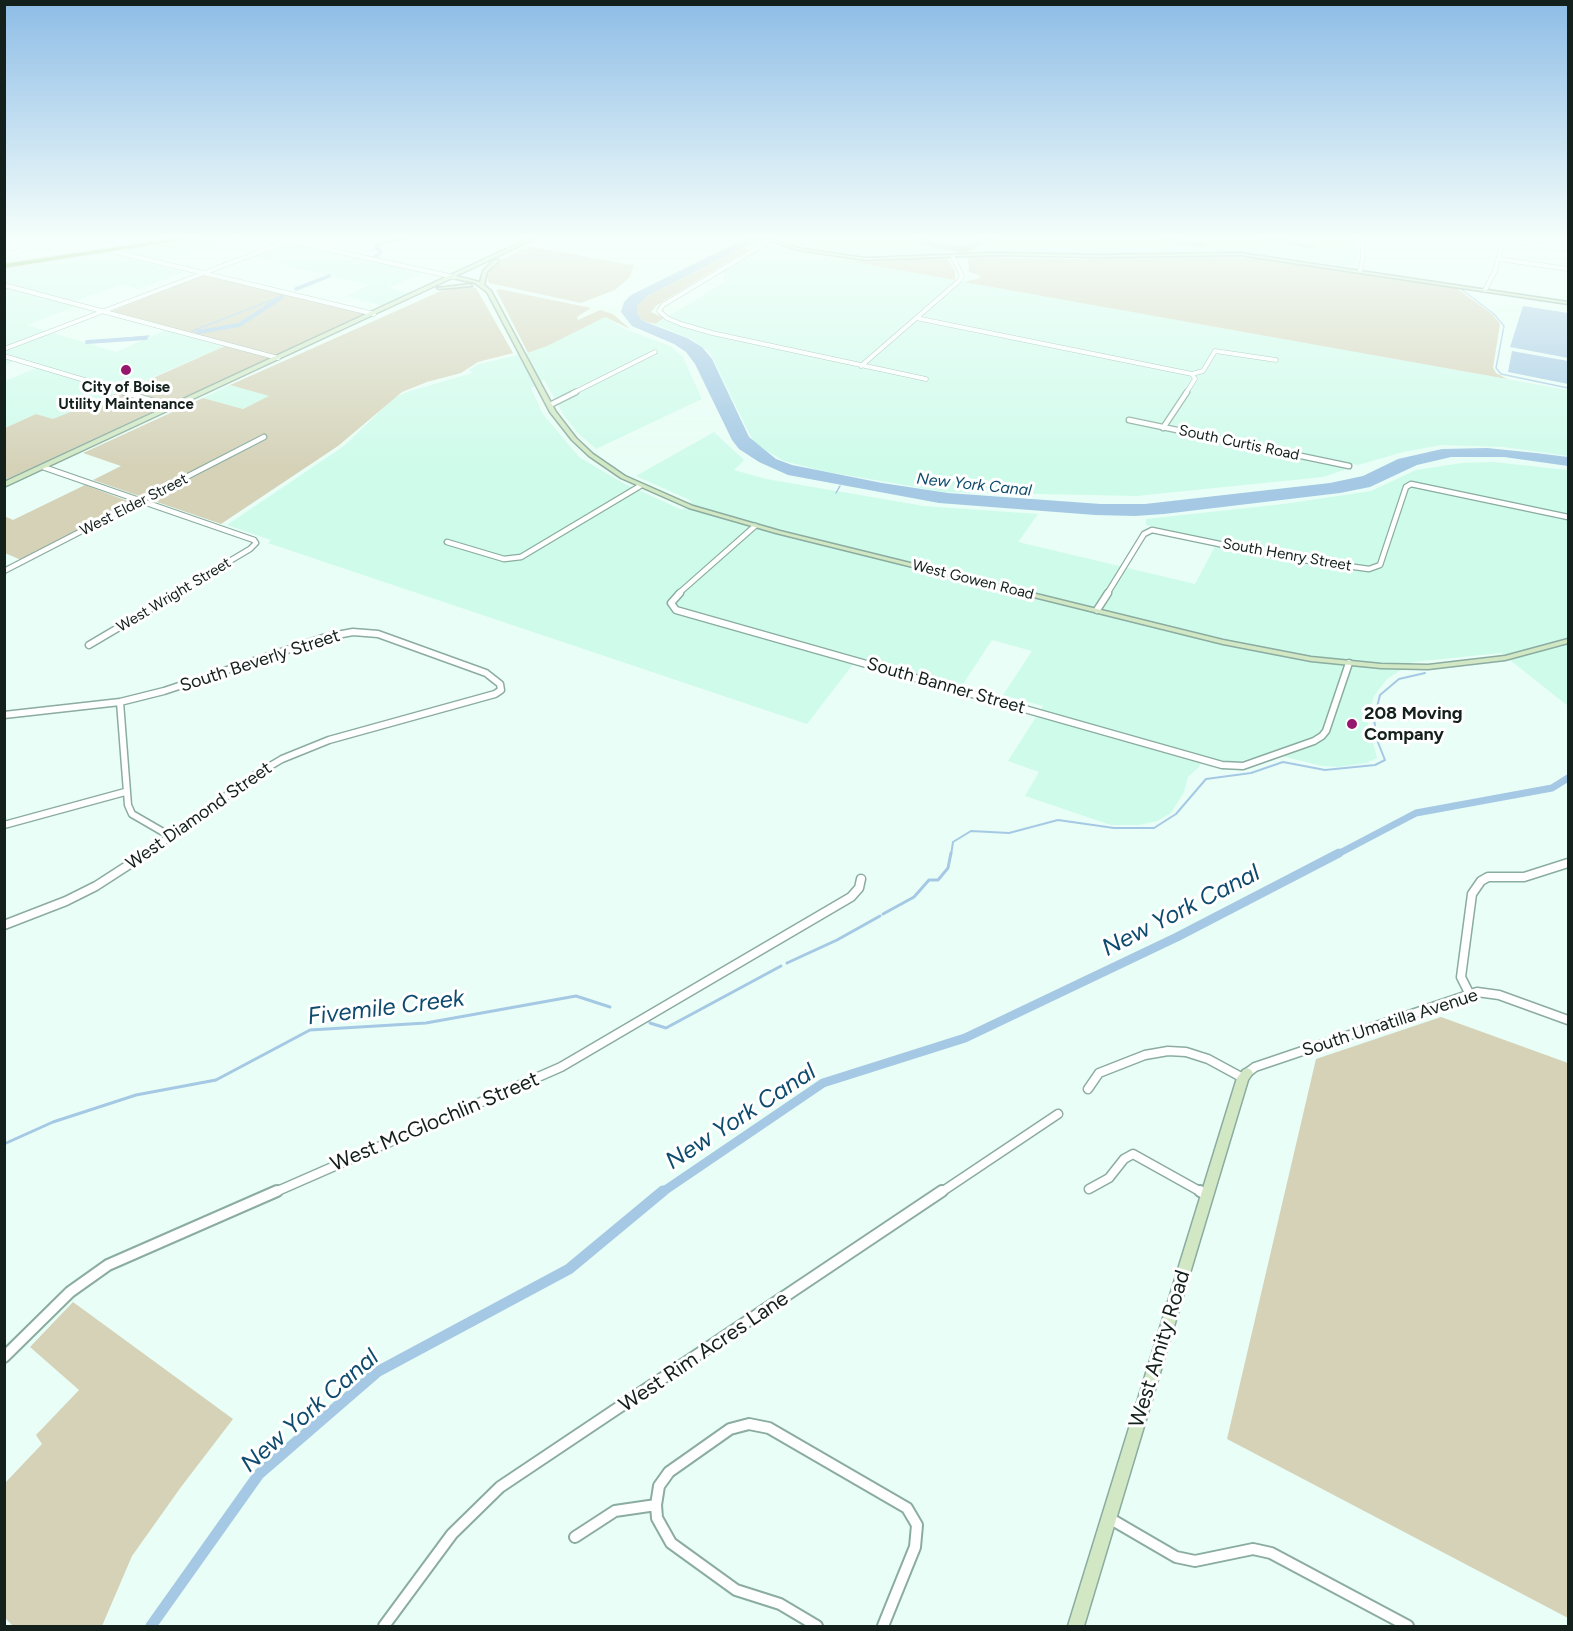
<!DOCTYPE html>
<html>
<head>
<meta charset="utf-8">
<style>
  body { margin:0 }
  #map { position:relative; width:1573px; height:1631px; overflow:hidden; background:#e9fef6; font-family:Figtree,sans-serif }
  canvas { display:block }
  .frame { position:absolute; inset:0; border:6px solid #13201c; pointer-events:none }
</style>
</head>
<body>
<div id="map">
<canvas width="1573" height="1631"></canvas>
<div class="frame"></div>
</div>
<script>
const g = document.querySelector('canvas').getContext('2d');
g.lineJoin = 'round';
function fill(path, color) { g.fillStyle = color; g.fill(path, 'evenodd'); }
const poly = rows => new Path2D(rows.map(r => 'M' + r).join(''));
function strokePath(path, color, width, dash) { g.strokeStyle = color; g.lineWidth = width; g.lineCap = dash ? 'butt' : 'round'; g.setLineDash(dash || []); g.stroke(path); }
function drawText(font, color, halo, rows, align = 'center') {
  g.font = font + ' Figtree,sans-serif'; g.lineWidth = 6; g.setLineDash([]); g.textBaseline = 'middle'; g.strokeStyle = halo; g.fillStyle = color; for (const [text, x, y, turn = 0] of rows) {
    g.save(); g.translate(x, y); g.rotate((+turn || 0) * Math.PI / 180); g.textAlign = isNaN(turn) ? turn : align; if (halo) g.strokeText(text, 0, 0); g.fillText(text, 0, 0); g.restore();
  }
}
const built = poly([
  [209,238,258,240,191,248,191,252,186,255,162,261,121,251],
  [785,238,1356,238,1355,264,1343,266,1280,256,1211,251,1094,254,954,253,952,250,944,251,945,253,868,256,808,247,788,242],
  [289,243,423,272,389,288,411,294,384,306,346,296,370,285,250,257],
  [768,244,783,249,1568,390,1568,456,1503,447,1442,445,1403,452,1358,465,1268,446,1265,452,1347,469,1323,477,1136,496,944,492,823,471,784,461,754,443,710,353,693,340,655,324,725,282,723,271],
  [109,253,184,272,138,289,122,284,70,303,77,306,27,325,116,352,166,330,225,346,53,420,36,414,5,428,5,381,41,366,20,359,5,365,5,269],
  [605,317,625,329,670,346,683,357,702,399,596,449,578,433,565,417,544,380,531,388,543,414,579,457,623,483,682,510,692,501,636,476,714,432,744,460,734,470,766,479,924,506,1038,514,1018,542,1195,584,1218,541,1146,525,1146,519,1284,504,1371,491,1416,470,1462,463,1493,462,1568,470,1568,706,1501,653,1413,662,1387,679,1374,696,1367,720,1377,758,1366,763,1338,767,1322,766,1270,753,1233,763,1204,757,1199,767,1188,777,1184,792,1171,813,1157,821,1139,825,1111,825,1025,796,1039,772,1008,761,1043,706,1003,695,1032,651,992,640,961,687,857,659,807,724,268,543,271,540,227,525,344,446,395,397,410,391,472,373,469,370,478,364,532,352],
  [230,385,270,396,243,409,203,398]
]);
const green = poly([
  [757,241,763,241,747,248,747,250,657,305,651,312,664,318,655,324,643,321,637,314,638,305,647,296],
  [529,246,626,264,634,265,630,277,615,290,581,303,489,283,486,273,492,265],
  [1194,255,1282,260,1456,288,1492,314,1500,324,1493,368,1496,373,1507,379,964,282,980,278,979,275,969,272,968,257,1085,259],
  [941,258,947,259,955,271,955,280,842,260,871,262],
  [204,275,364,314,276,356,112,311],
  [469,286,476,288,513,353,478,362,461,373,427,382,402,392,338,446,221,524,151,500,267,437,263,436,145,498,93,480,121,466,83,453,203,398,243,409,269,396,230,385,441,291],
  [499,289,591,308,577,317,578,320,600,310,613,314,630,329,605,317,547,346,528,353,496,290],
  [225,346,270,358,172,404,126,390],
  [117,393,163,407,5,480,5,428,36,414,53,419],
  [85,485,133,503,21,560,5,553,4,516,13,520],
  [1441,1017,1568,1063,1568,1618,1227,1439,1316,1059],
  [73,1302,233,1419,181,1487,132,1556,102,1626,13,1626,5,1618,5,1483,42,1444,36,1435,79,1390,30,1347]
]);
const water = poly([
  [746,238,762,238,647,296,638,305,637,314,643,321,687,338,702,347,712,359,749,437,776,459,792,465,882,483,948,493,1101,504,1145,504,1330,483,1363,476,1398,459,1442,449,1487,448,1536,453,1568,457,1568,466,1504,457,1451,457,1417,465,1370,487,1340,493,1164,514,1135,516,1095,515,939,503,788,475,759,462,739,449,732,440,695,364,686,352,674,344,632,326,621,312,624,302,631,295],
  [1523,306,1568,313,1568,358,1510,347],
  [1512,351,1568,361,1568,384,1508,372]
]);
const streamFar2 = poly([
  [1461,289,1494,314,1504,326,1496,368,1501,374,1568,388],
  [192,331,280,297,281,294],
  [87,342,149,336],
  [836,493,840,486]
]);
const streamFar1 = poly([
  [951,855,953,842,971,831,1009,833,1058,820,1114,828,1154,828,1176,814,1206,779,1251,773,1283,762,1325,770,1375,765,1385,760,1377,740,1374,719,1380,695,1399,679,1425,673]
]);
const stream = poly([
  [883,914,914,897,929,880,938,880,948,868,951,853],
  [787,963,837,940,880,916],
  [650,1023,666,1028,781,966],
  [4,1144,53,1122,136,1095,216,1080,310,1030,426,1023,576,996,610,1007]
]);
const canalFar3 = poly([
  [374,258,381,252,376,247,378,244,405,238],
  [296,289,329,276],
  [198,332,239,325,282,297],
  [87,342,146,338]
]);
const canalFar2 = poly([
  [1336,855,1416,813,1552,788,1568,778]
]);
const canalFar1 = poly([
  [661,1193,823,1083,965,1038,1177,937,1339,853]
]);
const canal = poly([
  [151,1626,259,1474,377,1372,569,1269,663,1191]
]);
const taxiway = poly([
  [919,238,929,238,927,241,963,247,985,238,998,238,964,253,921,245,916,241,919,238],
  [1161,238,1202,242,1207,245,1202,248,1166,243,1161,238],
  [1256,238,1279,238,1316,246,1311,249,1256,238]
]);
const streetFar4 = poly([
  [58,238,86,245,106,238],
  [276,238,454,277],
  [1503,240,1568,249],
  [769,241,663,305,659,311,667,318,681,324,712,333,926,379],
  [116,252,374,314],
  [4,256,58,238],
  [1499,259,1568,269],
  [1360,271,1363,258,1362,238],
  [4,285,278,358],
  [1485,290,1495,271,1504,238],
  [916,318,1192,374],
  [4,349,296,238],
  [4,356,128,393],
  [861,366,959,281,962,276,953,257],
  [1192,374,1203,371,1215,351,1276,360],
  [573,393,655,352],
  [1186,393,1195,379,1192,374]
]);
const streetFar3 = poly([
  [123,392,173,407],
  [550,405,576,392],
  [1129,420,1349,466],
  [1163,428,1187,392],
  [43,467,254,540,256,543,250,549,174,594],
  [447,542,504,559,521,557,640,486],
  [4,571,264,437],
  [678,594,755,526],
  [1107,594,1144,534,1152,530,1282,557,1369,569,1380,565,1406,487,1411,484,1568,517]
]);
const streetFar2 = poly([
  [680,593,671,603,676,610,1222,765,1243,766,1314,741,1322,736,1326,731,1349,663],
  [1097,610,1108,593],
  [89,645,177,593],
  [120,702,128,805,132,814,170,836],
  [4,715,120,702,164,691,326,637,353,632,378,634,486,673,500,684,501,690,495,694,329,740,282,759,255,775,145,855],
  [4,825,125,792]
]);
const streetFar1 = poly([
  [4,925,66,901,96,886,147,853],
  [1470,995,1461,977,1472,894,1481,881,1488,877,1524,877,1568,863],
  [1247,1073,1255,1067,1477,992,1499,995,1568,1020],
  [1088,1089,1099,1073,1145,1055,1168,1051,1186,1052,1208,1059,1243,1078],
  [1089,1189,1109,1178,1124,1159,1133,1154,1203,1193],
  [273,1193,561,1067,851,897,859,888,861,879],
  [940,1193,1058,1114]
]);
const street = poly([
  [1200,1191,1207,1195],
  [4,1357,70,1292,108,1265,277,1191],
  [1109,1518,1176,1557,1195,1561,1253,1549,1271,1553,1408,1626],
  [575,1537,615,1511,656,1505],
  [384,1626,452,1534,500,1487,942,1191],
  [817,1626,780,1604,736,1590,671,1543,657,1518,656,1505,659,1486,669,1472,730,1429,749,1424,769,1428,907,1508,917,1525,915,1547,883,1626]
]);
const secondary = poly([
  [530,238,536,238,456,276,480,282,483,271,494,260,498,260,498,262,487,272,484,285,491,291,556,412,576,438,593,454,625,476,693,506,780,531,1223,640,1311,657,1381,664,1428,665,1505,656,1568,639,1568,643,1505,660,1428,669,1381,668,1311,661,1223,644,776,533,689,508,621,478,589,456,572,440,550,412,487,292,475,283,452,278,4,487,4,482,530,238],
  [762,238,769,238,798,248,865,258,994,253,1096,255,1240,253,1568,302,1568,304,1240,255,1096,257,994,255,865,260,797,250,762,238],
  [470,284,472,286,439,289,437,288,470,284],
  [1247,1068,1251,1070,1253,1073,1248,1080,1084,1626,1068,1626,1237,1078,1243,1070,1247,1068]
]);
const highway = poly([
  [179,238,194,238,4,268,4,264,179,238]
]);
const markers = [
  [126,370,6,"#97176f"],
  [1352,724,6,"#97176f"]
];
const farPoinames = [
  ["City of Boise",126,388],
  ["Utility Maintenance",126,405]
];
const farStreetnames = [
  ["South Curtis Road",1239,443,12],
  ["West Elder Street",134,505,-27],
  ["South Henry Street",1287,555,10],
  ["West Gowen Road",973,580,14],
  ["West Wright Street",174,595,-31]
];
const farWaternames = [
  ["New York Canal",974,485,6]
];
const streetNames = [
  ["South Beverly Street",260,661,-18],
  ["South Banner Street",946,686,16],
  ["West Diamond Street",199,816,-35],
  ["South Umatilla Avenue",1390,1023,-18]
];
const poiNames = [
  ["208 Moving",1364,714],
  ["Company",1364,735]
];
const nearStreetnames = [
  ["West McGlochlin Street",435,1122,-23],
  ["West Amity Road",1160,1349,-73],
  ["West Rim Acres Lane",704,1352,-34]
];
const nearWaternames = [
  ["New York Canal",1181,911,-27],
  ["Fivemile Creek",386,1008,-7],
  ["New York Canal",741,1117,-33],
  ["New York Canal",310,1411,-41]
];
fill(built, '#cffbeb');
fill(green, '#d5d2b8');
fill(water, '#a5c9e4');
strokePath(streamFar2, '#a5c9e4', 1.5);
strokePath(streamFar1, '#a5c9e4', 2);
strokePath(stream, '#a5c9e4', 3);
strokePath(canalFar3, '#a5c9e4', 4);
strokePath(canalFar2, '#a5c9e4', 7);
strokePath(canalFar1, '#a5c9e4', 9);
strokePath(canal, '#a5c9e4', 11);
fill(taxiway, '#a4b7b0');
strokePath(streetFar4, '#8baca0', 5);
strokePath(streetFar3, '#8baca0', 7);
strokePath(streetFar2, '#8baca0', 9);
strokePath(streetFar1, '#8baca0', 11);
strokePath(street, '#8baca0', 14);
strokePath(secondary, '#8baca0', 3);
strokePath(highway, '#d9dbdb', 3);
strokePath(streetFar4, '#fff', 4);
strokePath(streetFar3, '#fff', 4.5);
strokePath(streetFar2, '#fff', 6);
strokePath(streetFar1, '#fff', 8);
strokePath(street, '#fff', 10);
fill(secondary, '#d2e8c4');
fill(highway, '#69b33c');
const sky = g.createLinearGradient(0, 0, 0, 466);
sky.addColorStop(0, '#8dbce6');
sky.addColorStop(0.51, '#f5fffb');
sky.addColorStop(1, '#f5fffb00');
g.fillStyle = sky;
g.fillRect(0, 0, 1573, 466);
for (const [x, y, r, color] of markers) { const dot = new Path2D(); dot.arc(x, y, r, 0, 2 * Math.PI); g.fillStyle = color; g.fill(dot); strokePath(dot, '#fff', 2); }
drawText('bold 15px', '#13201c', '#fff', farPoinames);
drawText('15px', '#13201c', '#fff', farStreetnames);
drawText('italic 16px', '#0e4b6e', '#fff', farWaternames);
drawText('18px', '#13201c', '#fff', streetNames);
drawText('bold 18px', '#13201c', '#fff', poiNames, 'left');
drawText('21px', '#13201c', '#fff', nearStreetnames);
drawText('italic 24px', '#0e4b6e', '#fff', nearWaternames);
</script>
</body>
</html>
